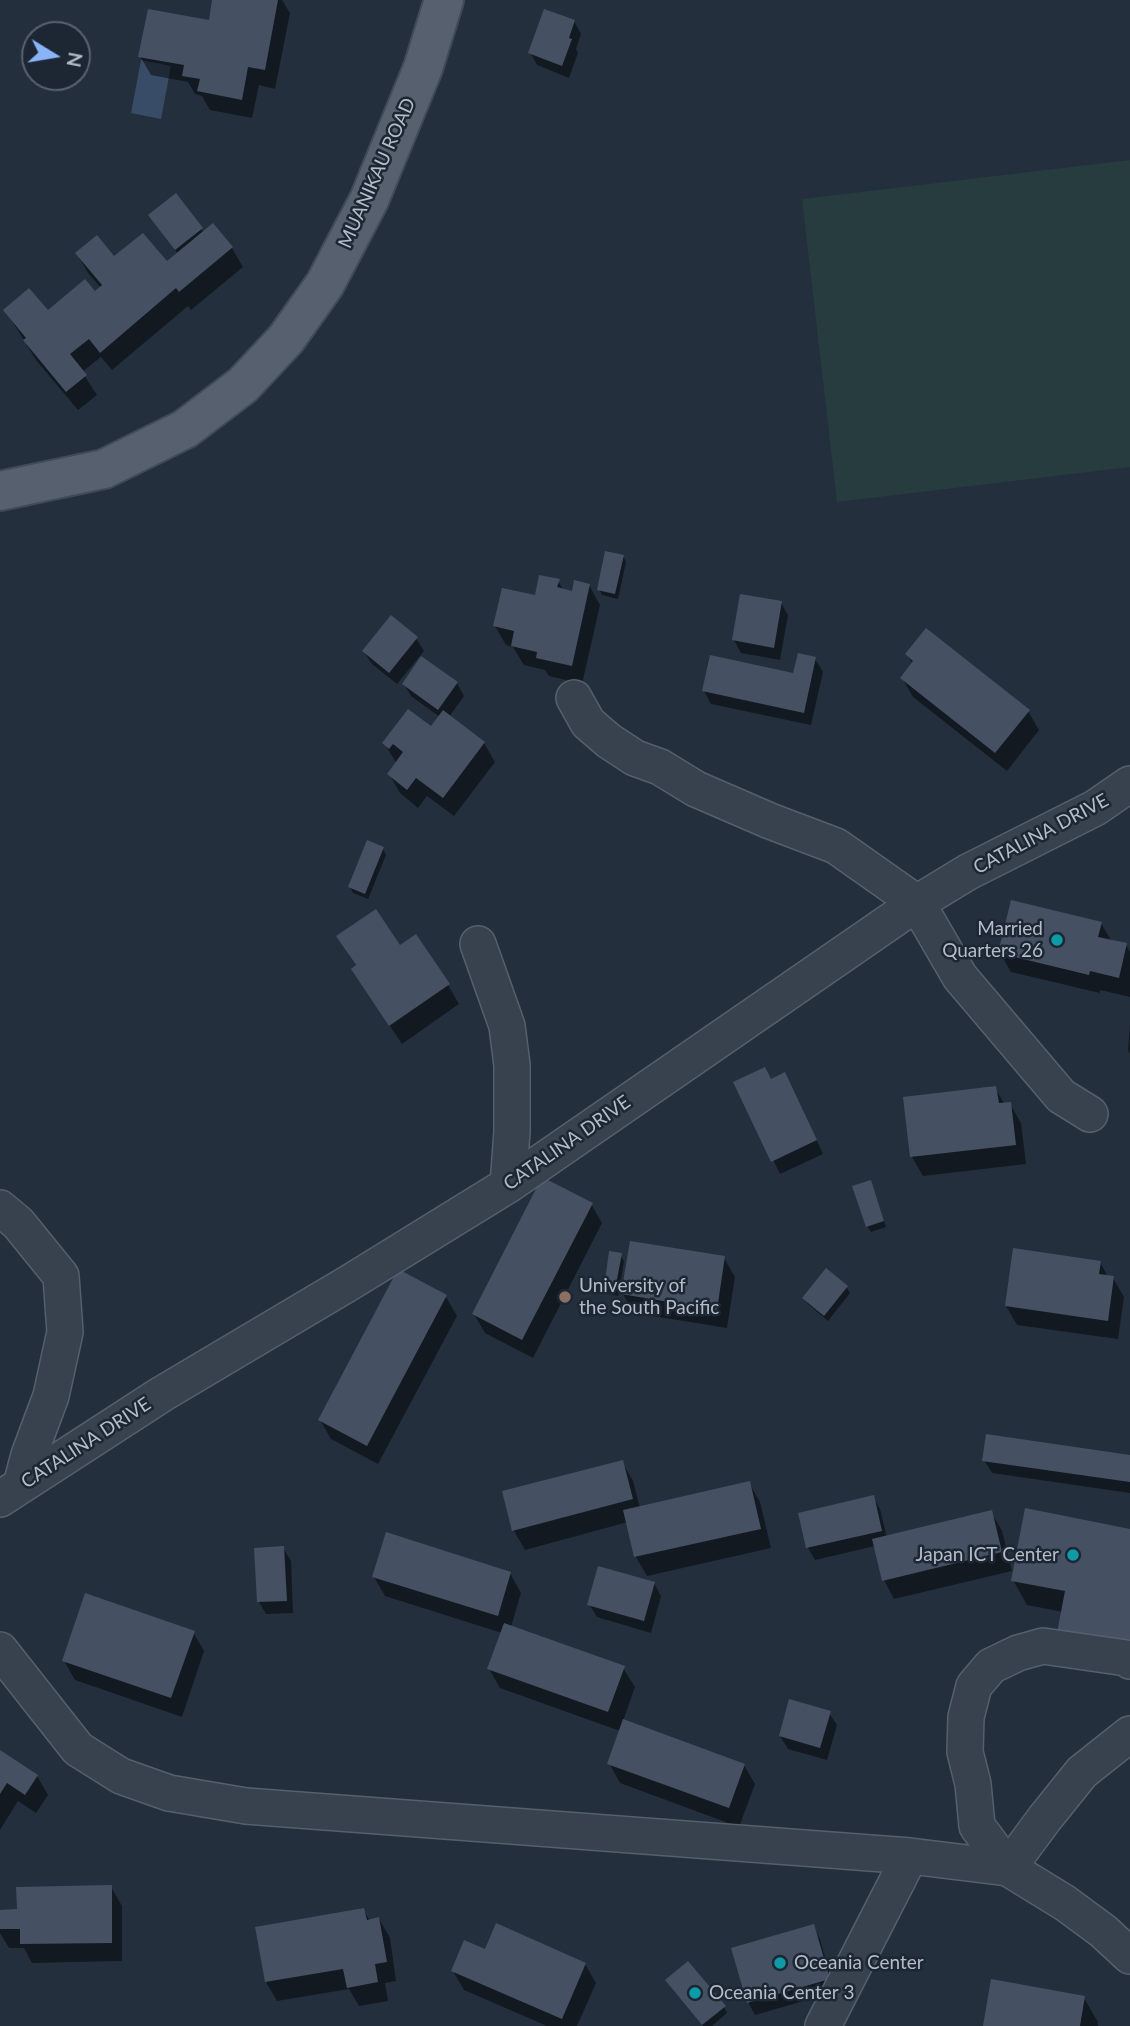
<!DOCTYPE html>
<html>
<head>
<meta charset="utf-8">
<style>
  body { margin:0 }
  #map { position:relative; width:1130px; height:2026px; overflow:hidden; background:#242f3e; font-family:Lato,sans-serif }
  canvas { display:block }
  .north { position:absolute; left:21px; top:21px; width:70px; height:70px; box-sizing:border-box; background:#1d2633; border:2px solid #59626f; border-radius:50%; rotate:101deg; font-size:19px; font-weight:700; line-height:28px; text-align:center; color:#b4bcc9 }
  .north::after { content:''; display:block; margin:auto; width:24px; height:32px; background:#8ab4f8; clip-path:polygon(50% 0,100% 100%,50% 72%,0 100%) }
</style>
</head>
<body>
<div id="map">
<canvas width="1130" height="2026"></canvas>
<div class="north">N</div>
</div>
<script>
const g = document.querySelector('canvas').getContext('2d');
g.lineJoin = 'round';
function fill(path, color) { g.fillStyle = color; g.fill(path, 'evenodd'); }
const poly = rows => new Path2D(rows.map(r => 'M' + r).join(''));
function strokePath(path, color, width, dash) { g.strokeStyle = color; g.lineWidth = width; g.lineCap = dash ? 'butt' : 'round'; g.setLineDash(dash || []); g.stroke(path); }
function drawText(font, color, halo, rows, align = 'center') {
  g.font = font + ' Lato,sans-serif'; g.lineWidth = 5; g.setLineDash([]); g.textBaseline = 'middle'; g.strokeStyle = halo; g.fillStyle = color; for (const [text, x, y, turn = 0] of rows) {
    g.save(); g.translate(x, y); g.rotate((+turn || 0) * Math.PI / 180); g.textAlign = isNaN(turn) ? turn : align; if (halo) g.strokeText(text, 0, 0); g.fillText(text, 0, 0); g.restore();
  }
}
const green = poly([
  [1130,160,1130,467,837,502,802,199]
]);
const water = poly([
  [141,60,171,66,161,119,131,113]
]);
const shadow = poly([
  [214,0,282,0,290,13,275,89,259,85,252,118,210,110,202,96,195,94,188,82,151,75,140,56,210,22],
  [574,21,581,34,576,49,578,53,569,78,537,65,530,52],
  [176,196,204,233,232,248,243,267,191,310,188,306,112,370,101,357,82,372,97,395,78,410,36,360,6,311,48,313,95,293,101,288,88,273,77,254,167,264,178,254,150,215],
  [623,556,626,562,618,599,602,595,599,589],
  [558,581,564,591,573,593,589,585,600,605,582,684,549,676,545,670,524,665,513,647,506,645,495,626],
  [781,603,788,615,780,660,741,653,734,640],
  [416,638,424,651,397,684,372,664,364,652],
  [907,655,1028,711,1039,730,1007,771,913,697,902,678,913,664],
  [815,659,823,672,811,725,711,704,704,691,795,675],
  [457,683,464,696,449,717,484,743,495,762,454,816,427,796,418,808,400,793,389,774,397,764,384,743,431,729,440,717,411,696,404,684],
  [383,849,386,855,368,899,353,893,350,887],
  [1101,923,1112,942,1126,945,1130,952,1130,997,1100,990,1100,993,1011,972,1000,953],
  [400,948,448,985,459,1004,402,1044,364,988,357,967,349,955],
  [1130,1023,1130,1054,1128,1050],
  [771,1080,792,1087,823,1154,780,1174,735,1082],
  [995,1088,1005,1105,1010,1104,1021,1123,1026,1164,923,1176,912,1157,905,1098],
  [873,1187,886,1227,871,1232,867,1226],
  [591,1204,602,1223,533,1358,485,1333,474,1314],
  [620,1255,624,1261,618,1296,609,1294,606,1288],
  [724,1258,735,1277,727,1328,634,1313,623,1294],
  [1100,1262,1108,1277,1113,1278,1124,1297,1118,1339,1017,1325,1006,1306],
  [826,1271,847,1288,850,1293,828,1321,808,1304,804,1298],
  [446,1297,457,1316,378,1464,331,1439,320,1420],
  [1130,1456,1130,1493,992,1473,984,1460],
  [622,1462,633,1481,640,1508,749,1483,760,1502,771,1548,647,1576,636,1557,628,1522,525,1550,514,1531,504,1493],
  [873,1497,880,1509,887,1538,991,1512,1002,1531,1012,1571,894,1599,884,1580,875,1546,815,1560,808,1548,800,1514],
  [1130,1531,1063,1612,1027,1605,1013,1580],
  [283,1548,291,1561,293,1613,266,1614,259,1602],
  [510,1573,521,1593,511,1627,623,1668,635,1687,623,1721,744,1765,755,1784,739,1827,620,1783,609,1763,620,1731,500,1688,489,1669,502,1633,385,1596,374,1577],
  [654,1583,661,1596,651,1633,597,1617,589,1604],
  [193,1632,204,1651,182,1717,75,1680,64,1661],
  [829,1713,837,1725,827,1760,788,1749,780,1736],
  [0,1752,37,1776,48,1795,36,1813,18,1801,0,1830],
  [111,1887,122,1906,122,1961,32,1963,24,1948,9,1948,0,1933,0,1911,18,1911],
  [363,1910,370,1921,379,1919,390,1938,396,1981,385,1983,388,2001,359,2006,349,1989,277,2001,266,1982,257,1928],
  [813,1926,820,1939,835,1992,755,2015,748,2002],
  [486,1951,585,1964,596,1983,577,2026,547,2026,464,1990,453,1971],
  [670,1986,724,2007,727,2013,712,2026,703,2026],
  [1084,1998,1098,2022,1098,2026,985,2026]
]);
const building = poly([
  [212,0,278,0,265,70,248,67,242,100,197,91,200,79,182,76,184,65,138,57,148,9,209,20],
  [544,9,575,20,569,38,572,39,562,66,528,53],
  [176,193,203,228,175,250,148,215],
  [213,223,233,247,179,292,176,288,100,353,89,339,70,354,87,375,66,392,23,340,26,338,3,310,29,288,48,310,85,279,95,291,102,285,75,253,97,235,114,256,143,233,167,261],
  [605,551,624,555,615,594,597,590],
  [539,575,560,579,557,587,572,591,574,580,590,584,572,666,536,658,537,652,511,646,514,631,493,626,502,588,535,595],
  [740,594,782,601,774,648,732,640],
  [391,615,418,637,389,673,362,651],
  [926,628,1030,710,995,753,900,678,913,661,905,654],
  [798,653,816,657,804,713,702,691,710,655,793,673],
  [421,656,458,682,438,710,402,684],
  [408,709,431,726,443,710,485,742,443,798,416,778,407,790,387,774,403,752,393,744,389,749,382,743],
  [367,840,384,847,365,894,348,887],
  [1011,900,1102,922,1098,937,1127,943,1119,978,1090,971,1089,975,998,953],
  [376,909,400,945,416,934,450,984,389,1026,351,969,356,965,336,936],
  [765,1067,771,1079,785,1072,817,1140,771,1162,733,1082],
  [996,1086,999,1103,1011,1102,1016,1145,910,1157,903,1097],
  [542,1177,593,1203,522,1340,472,1314],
  [871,1180,884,1221,866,1227,852,1186],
  [630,1241,725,1256,717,1310,621,1294],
  [1013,1248,1101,1261,1099,1274,1114,1276,1108,1321,1005,1306],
  [609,1251,622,1253,615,1290,604,1289],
  [826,1268,848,1286,824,1316,802,1298],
  [398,1269,447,1295,367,1446,318,1420],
  [986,1434,1130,1455,1130,1482,982,1461],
  [623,1460,633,1499,512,1531,502,1491],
  [750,1481,761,1529,634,1557,623,1510],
  [874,1495,882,1531,806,1548,798,1513],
  [1025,1508,1130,1529,1130,1653,1056,1638,1065,1591,1011,1581],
  [992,1510,1002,1552,882,1581,872,1539],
  [386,1532,511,1572,498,1616,372,1577],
  [284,1546,287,1601,257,1602,254,1548],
  [598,1566,655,1582,644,1621,587,1605],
  [85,1593,195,1631,171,1698,62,1661],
  [504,1623,625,1666,608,1712,487,1669],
  [789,1699,831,1711,820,1748,779,1736],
  [623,1719,745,1764,729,1808,607,1764],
  [0,1750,38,1775,25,1795,7,1783,0,1794],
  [112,1885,112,1943,20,1944,20,1929,0,1929,0,1910,17,1909,16,1887],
  [364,1908,367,1920,379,1917,387,1962,375,1964,378,1982,347,1988,343,1969,265,1982,255,1927],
  [496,1923,586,1963,562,2019,451,1971,464,1940,485,1949],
  [814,1924,830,1979,747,2003,731,1948],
  [688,1961,726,2006,702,2025,665,1980],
  [991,1979,1085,1996,1080,2026,983,2026]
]);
const minor = poly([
  [574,698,588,723,609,741,635,758,660,767,696,789,770,821,836,846,917,903,960,977,1061,1096,1090,1114],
  [478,944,507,1026,512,1065,512,1132,508,1185],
  [0,1208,18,1223,61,1276,65,1332,51,1396,29,1455,21,1485],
  [0,1499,162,1394,349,1283,508,1185,917,903,968,872,1095,808,1130,784],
  [0,1650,78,1749,121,1776,169,1793,246,1806,804,1848,910,1856,1008,1868,1065,1903,1103,1931,1130,1956],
  [1130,1661,1126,1658,1043,1646,1018,1653,991,1666,974,1686,966,1717,965,1752,973,1784,977,1826,1008,1868,1045,1818,1082,1772,1130,1734],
  [823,2026,910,1856]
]);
const major = poly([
  [0,491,104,469,185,429,243,385,286,339,325,284,369,200,423,68,444,0]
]);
const markers = [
  [1057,940,7,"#0f9aa8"],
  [565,1297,7,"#8d6e63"],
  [1073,1555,7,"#0f9aa8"],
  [780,1963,7,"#0f9aa8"],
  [695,1993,7,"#0f9aa8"]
];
const streetNames = [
  ["MUANIKAU ROAD",377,173,-66],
  ["CATALINA DRIVE",1041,834,-28],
  ["CATALINA DRIVE",567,1143,-35],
  ["CATALINA DRIVE",86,1443,-33]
];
const poiNames = [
  ["Married",1043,929,"right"],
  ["Quarters 26",1043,951,"right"],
  ["University of",579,1286],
  ["the South Pacific",579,1308],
  ["Japan ICT Center",1059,1555,"right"],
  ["Oceania Center",794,1963],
  ["Oceania Center 3",709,1993]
];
fill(green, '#263c3f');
fill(water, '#394c67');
fill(shadow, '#0007');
fill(building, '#455162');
strokePath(minor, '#565f6c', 38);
strokePath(major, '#414a57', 42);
strokePath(minor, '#38414e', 35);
strokePath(major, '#56606e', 38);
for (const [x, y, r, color] of markers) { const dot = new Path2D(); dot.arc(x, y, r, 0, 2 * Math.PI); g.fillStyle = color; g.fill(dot); strokePath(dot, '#1d2633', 2.5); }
drawText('19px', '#b4bcc9', '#1d2633', streetNames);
drawText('19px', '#b4bcc9', '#1d2633', poiNames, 'left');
</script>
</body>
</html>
